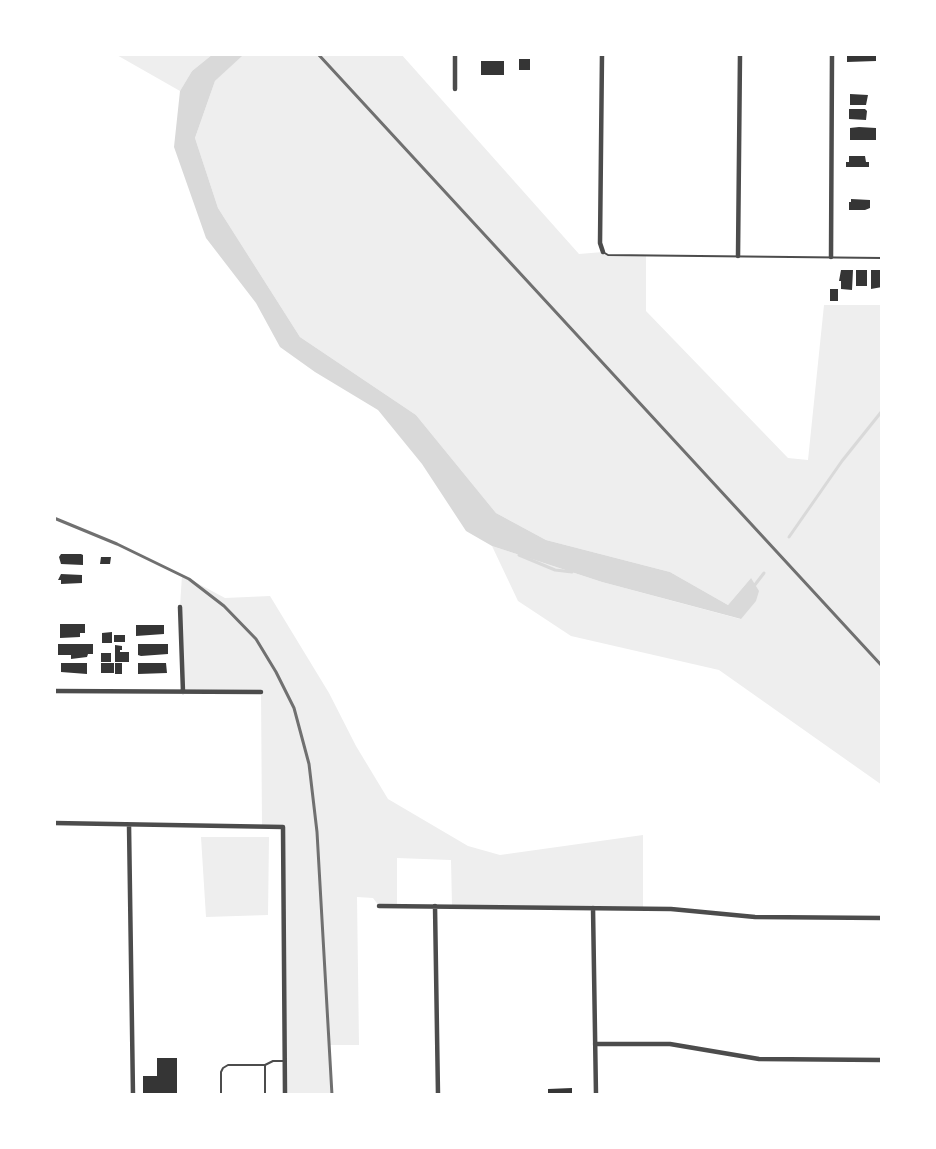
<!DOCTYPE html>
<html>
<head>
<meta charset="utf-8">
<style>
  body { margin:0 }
  #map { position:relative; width:936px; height:1149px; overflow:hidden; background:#fff; font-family:"Public Sans",sans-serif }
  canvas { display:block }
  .frame { position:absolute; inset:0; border:56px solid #fff; pointer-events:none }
</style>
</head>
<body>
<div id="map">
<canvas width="936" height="1149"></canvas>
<div class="frame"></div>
</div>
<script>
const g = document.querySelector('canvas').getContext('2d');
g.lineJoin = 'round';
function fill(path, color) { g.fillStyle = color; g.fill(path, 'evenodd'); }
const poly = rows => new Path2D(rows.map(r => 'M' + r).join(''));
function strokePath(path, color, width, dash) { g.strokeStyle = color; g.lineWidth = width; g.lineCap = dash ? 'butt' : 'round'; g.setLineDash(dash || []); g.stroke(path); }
const green = poly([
  [115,54,213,54,192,71,180,91],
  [240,54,401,54,579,254,603,252,608,255,646,255,646,311,788,458,808,460,824,305,882,305,882,785,719,670,571,636,518,601,492,546,602,582,740,619,751,578,728,605,670,572,546,540,496,513,416,415,300,337,218,208,195,138,215,81,241,56],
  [182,575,225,598,270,596,329,693,356,746,388,799,468,846,500,855,643,835,643,909,452,906,451,860,397,858,397,906,379,906,373,898,357,897,359,1045,329,1045,332,1095,285,1095,283,827,262,826,261,692,183,692,180,607],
  [201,837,269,837,268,915,206,917]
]);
const water = poly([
  [213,54,240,54,242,56,215,81,195,138,218,208,300,337,416,415,496,513,546,540,670,572,728,605,751,578,759,591,756,601,741,619,602,582,492,546,466,531,422,464,378,410,315,372,280,347,256,303,206,238,174,147,180,91,192,71]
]);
const stream = poly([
  [789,537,842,461,882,411],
  [519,555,555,570,572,572],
  [754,586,764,573]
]);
const building = poly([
  [847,54,876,54,876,61,847,62],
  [519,59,530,59,530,70,519,70],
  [481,61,504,61,504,75,481,75],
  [850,94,868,95,866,105,850,105],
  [849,109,865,109,867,111,866,120,849,119],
  [859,127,876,128,876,140,850,140,850,128],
  [849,156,865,156,866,162,869,162,869,167,846,167,846,162,849,162],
  [851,199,870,200,870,208,865,210,849,210,849,202,851,202],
  [841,270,853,270,852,290,841,289,841,281,839,281],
  [856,270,867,270,867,286,856,286],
  [871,270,882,270,882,287,871,289],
  [830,289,838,289,838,301,830,301],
  [61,554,81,554,83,555,83,565,61,564,59,557],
  [101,557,111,557,110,564,100,564],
  [61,574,82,575,82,583,61,584,61,580,58,580],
  [60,624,85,624,85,633,80,633,80,637,60,638],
  [136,625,164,625,164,634,136,636],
  [112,632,112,643,102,643,102,633],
  [114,635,125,635,125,642,114,642],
  [58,644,93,644,93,654,88,654,87,657,71,659,71,655,58,655],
  [138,644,168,644,168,654,141,656,138,655],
  [115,645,122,646,122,650,120,650,120,652,129,652,129,662,115,662],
  [101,653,111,653,111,662,101,662],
  [61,663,87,663,87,674,61,672],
  [101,663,114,663,114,673,101,673],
  [115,663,122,663,122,674,115,674],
  [138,663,166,663,167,673,138,674],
  [157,1058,177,1058,177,1095,143,1095,143,1076,157,1076],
  [572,1088,572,1095,548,1095,548,1089]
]);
const service = poly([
  [603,252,608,255,882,258],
  [265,1065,273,1061,284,1061],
  [221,1095,221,1072,223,1068,228,1065,265,1065,265,1095]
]);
const minor = poly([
  [602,54,600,243,603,252],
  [455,89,455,54],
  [738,256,740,54],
  [831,257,832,54],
  [180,607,183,692],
  [54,691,261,692],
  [54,823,283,827,285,1095],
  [129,825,133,1095],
  [379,906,671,909,755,917,882,918],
  [435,906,438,1095],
  [593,908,596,1095],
  [595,1044,670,1044,759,1059,882,1060]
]);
const rail = poly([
  [318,54,882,666],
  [54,518,117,544,189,579,224,606,256,639,276,672,294,708,309,764,317,832,332,1095]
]);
fill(green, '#eee');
fill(water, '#d9d9d9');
strokePath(stream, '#d9d9d9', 3);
fill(building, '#353535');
strokePath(service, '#4c4c4c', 2);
strokePath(minor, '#4c4c4c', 4.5);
strokePath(rail, '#707070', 3);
</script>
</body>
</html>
